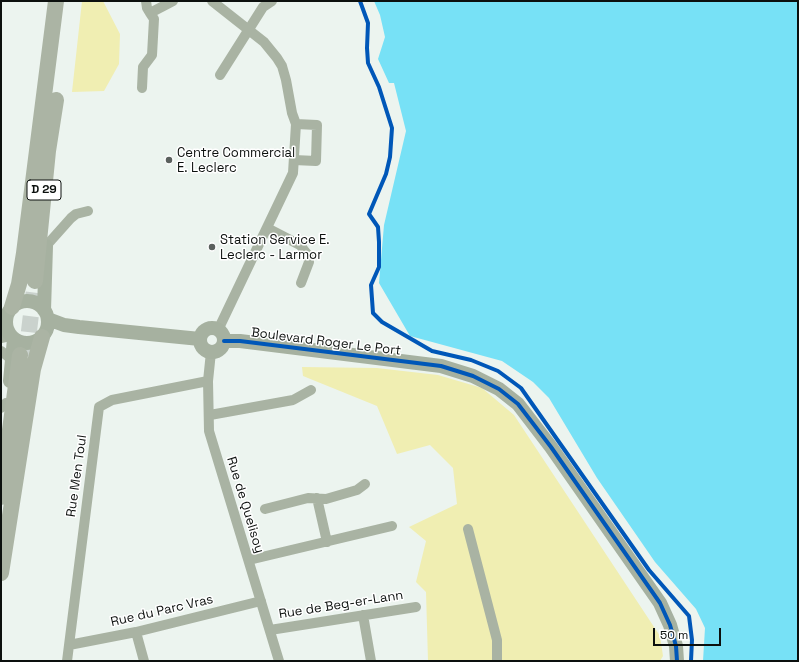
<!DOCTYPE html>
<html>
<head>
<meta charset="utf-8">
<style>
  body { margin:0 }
  #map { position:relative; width:799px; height:662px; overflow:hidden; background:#ecf4ef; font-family:"Space Grotesk",sans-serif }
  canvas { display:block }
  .frame { position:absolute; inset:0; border:2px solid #0c100e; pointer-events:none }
  .scale { position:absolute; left:653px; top:628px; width:68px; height:18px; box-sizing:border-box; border:2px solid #0c100e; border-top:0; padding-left:5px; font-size:12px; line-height:14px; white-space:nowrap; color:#0c100e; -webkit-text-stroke:3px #fff; paint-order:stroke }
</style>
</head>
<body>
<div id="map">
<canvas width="799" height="662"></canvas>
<div class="frame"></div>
<div class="scale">50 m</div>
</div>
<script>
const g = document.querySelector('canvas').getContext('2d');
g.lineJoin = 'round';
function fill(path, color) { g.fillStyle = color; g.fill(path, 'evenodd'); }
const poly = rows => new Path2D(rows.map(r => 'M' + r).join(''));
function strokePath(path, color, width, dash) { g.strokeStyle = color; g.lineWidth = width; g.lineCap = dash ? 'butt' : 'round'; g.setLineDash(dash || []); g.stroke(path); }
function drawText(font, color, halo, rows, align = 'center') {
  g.font = font + ' "Space Grotesk",sans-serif'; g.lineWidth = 3; g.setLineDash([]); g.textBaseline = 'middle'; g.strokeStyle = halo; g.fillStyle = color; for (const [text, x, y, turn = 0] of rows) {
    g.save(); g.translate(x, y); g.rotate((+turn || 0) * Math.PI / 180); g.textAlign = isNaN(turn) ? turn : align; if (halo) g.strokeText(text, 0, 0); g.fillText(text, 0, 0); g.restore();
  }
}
const green = poly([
  [82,1,103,1,120,34,119,64,104,91,72,92],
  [302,367,377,368,438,375,482,388,514,415,660,636,663,656,660,661,428,661,426,592,416,582,426,541,409,527,457,504,453,468,430,445,397,454,377,406,303,376]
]);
const water = poly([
  [374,1,798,1,798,661,703,661,705,628,696,609,655,562,597,478,549,398,533,382,502,361,410,336,379,283,384,225,406,131,394,83,389,83,378,59,385,37,380,15]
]);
const primaryTunnel = poly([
  [26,356,35,281]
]);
const street = poly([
  [146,1,147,8,150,13],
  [212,1,264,42,277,58,282,66,286,80,292,113,296,124,293,173,218,330],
  [220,75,263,7,272,1],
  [142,88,143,67,152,55,154,19,150,13,173,1],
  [294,160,316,161,317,125,296,124],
  [267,228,300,245,308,255,309,262,301,283],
  [46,246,71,218,76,214,88,211],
  [1,319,7,313],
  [1,338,10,336],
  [1,351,11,359],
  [211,352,208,381,209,431,279,661],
  [1,408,6,403],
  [210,415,293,400,311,390],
  [317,498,327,542],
  [265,509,308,498,326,499,357,490,365,484],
  [468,529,497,640,497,661],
  [249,560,392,526],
  [363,615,371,661],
  [270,630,416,607],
  [136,632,144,661],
  [69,645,136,632,261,601],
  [67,661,99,407,112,400,208,381]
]);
const secondary = poly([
  '6 322a21 21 0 1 1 42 0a21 21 0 1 1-42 0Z',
  [44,310,46,246],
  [48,319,64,325,79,327,200,339],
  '200 340a12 12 0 1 1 24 0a12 12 0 1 1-24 0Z',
  [224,341,240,341,441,366,473,376,499,389,518,404,551,447,660,603,670,625,676,646,677,661],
  [10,381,14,339]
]);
const primary = poly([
  [35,281,48,151,56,100],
  [12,307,19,284,24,253,56,1],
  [1,497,20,355],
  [1,573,33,369,42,337]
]);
const cycleway = poly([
  [360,1,368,23,367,48,368,63,379,87,392,128,390,157,386,174,369,214,378,227,379,242,379,267,371,285,373,313,382,322,432,351,471,360,498,371,521,388,649,570,689,616,692,640,691,661],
  [224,341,240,341,441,366,473,376,499,389,518,404,551,447,660,603,670,625,676,646,677,661]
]);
const markers = [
  [169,160,4,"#5a605d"],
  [212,247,4,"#5a605d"]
];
const shields = [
  [44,190,34]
];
const shieldNames = [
  ["D 29",44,190]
];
const poiNames = [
  ["Centre Commercial",177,153],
  ["E. Leclerc",177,168],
  ["Station Service E.",220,240],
  ["Leclerc - Larmor",220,255]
];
const streetNames = [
  ["Boulevard Roger Le Port",326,342,7],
  ["Rue Men Toul",77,476,-82],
  ["Rue de Quelisoy",245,505,73],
  ["Rue de Beg-er-Lann",341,605,-9],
  ["Rue du Parc Vras",162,611,-13]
];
fill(green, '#f0eeb2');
fill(water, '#77e1f6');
strokePath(primaryTunnel, '#cad2cd', 16, [16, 8]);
strokePath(street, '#a9b3a3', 10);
strokePath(secondary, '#a6b1a0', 14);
strokePath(primary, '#abb4a4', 16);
strokePath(cycleway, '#0057b8', 4);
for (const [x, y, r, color] of markers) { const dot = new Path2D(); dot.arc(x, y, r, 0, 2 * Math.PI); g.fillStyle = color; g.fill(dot); strokePath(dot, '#fff', 1.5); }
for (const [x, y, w] of shields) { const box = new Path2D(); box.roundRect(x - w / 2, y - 10, w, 20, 3); g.fillStyle = '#fff'; g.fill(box); strokePath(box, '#0c100e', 1); }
drawText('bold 12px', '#0c100e', null, shieldNames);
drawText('13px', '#0c100e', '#fff', poiNames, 'left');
drawText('13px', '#0c100e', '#fff', streetNames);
</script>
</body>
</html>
